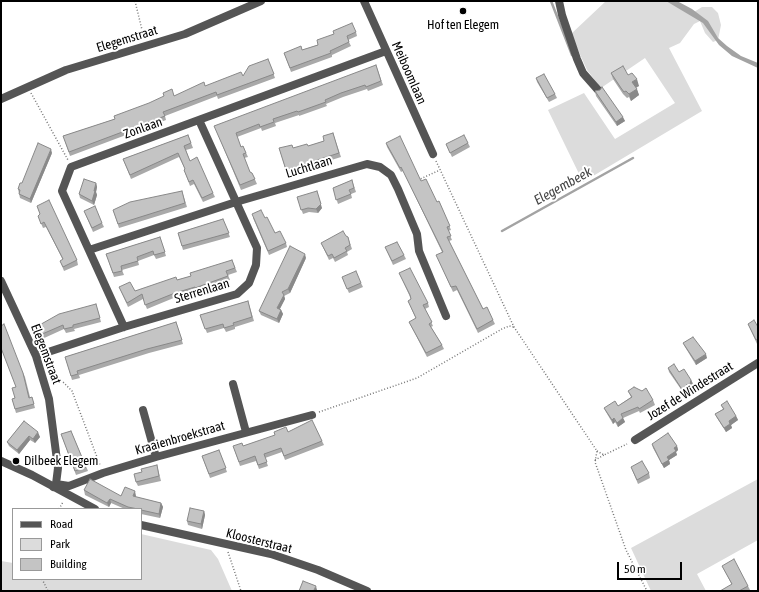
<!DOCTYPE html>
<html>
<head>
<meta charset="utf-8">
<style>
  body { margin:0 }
  #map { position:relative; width:759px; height:592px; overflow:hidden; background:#fff; font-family:"Asap Condensed",sans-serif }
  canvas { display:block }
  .frame { position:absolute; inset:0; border:2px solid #000; pointer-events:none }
  .legend { position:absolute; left:12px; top:508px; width:130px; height:72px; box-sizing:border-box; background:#fff; border:1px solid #999; margin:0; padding:5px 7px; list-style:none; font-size:12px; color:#000 }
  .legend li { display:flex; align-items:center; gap:8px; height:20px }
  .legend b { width:20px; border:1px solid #999 }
  .scale { position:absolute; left:617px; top:562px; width:65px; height:18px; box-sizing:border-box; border:2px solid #000; border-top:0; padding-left:5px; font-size:12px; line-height:14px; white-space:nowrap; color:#000; -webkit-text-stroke:3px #fff; paint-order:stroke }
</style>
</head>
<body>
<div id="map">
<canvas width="759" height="592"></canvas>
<div class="frame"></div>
<ul class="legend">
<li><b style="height:5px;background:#555"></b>Road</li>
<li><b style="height:11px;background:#dcdcdc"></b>Park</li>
<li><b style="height:11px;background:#c4c4c4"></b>Building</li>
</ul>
<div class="scale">50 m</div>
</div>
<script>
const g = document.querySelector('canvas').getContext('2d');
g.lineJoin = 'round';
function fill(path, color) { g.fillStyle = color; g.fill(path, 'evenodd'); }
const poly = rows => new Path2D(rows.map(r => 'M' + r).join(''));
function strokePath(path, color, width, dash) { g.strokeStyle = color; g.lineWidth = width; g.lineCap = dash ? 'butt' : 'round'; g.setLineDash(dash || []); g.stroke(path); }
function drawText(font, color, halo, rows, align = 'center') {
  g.font = font + ' "Asap Condensed",sans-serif'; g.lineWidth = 4; g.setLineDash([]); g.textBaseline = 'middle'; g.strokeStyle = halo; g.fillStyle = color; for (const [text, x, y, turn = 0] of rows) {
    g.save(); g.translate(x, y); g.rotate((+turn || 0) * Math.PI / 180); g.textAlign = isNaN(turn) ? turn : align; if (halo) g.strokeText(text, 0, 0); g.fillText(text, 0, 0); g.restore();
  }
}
const green = poly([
  [606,1,672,1,694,12,702,7,712,7,718,13,721,25,718,40,713,42,705,33,700,21,694,24,680,43,669,48,702,111,583,182,548,110,584,93,615,139,675,103,645,58,601,88,587,70,571,34],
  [758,479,758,540,697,574,706,591,651,591,631,548],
  [141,534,211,550,218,559,232,591,1,591,1,561,13,563,13,579,141,579]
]);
const water = poly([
  [666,1,677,1,692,9,708,21,718,38,727,46,741,56,758,63,758,68,732,56,719,45,703,23]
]);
const stream = poly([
  [551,1,572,55],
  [502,231,633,158]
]);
const path = poly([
  [135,1,144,38],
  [31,93,68,160],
  [436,161,514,327,597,451,595,462,626,550,647,591],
  [418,180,440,170],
  [50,372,52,371,72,391,100,465],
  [319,412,417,378,502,329,509,326,514,327],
  [597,451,604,455,627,444],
  [595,460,604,455],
  [59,509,63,502],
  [228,552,241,591],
  [42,579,48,591]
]);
const minor = poly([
  [364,1,433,154],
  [559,1,562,15,577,59,583,73,598,90],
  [1,99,66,70,185,34,261,1],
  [89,250,236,202,367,164,380,167,391,175,398,189,417,234,419,251,446,316],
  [1,281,36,356,49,399,58,468,56,484,53,487],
  [124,327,62,191,71,167,386,51],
  [36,356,124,327,237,294,249,283,256,265,257,248,199,120],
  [233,384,246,432],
  [143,410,156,457],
  [635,440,758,363],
  [1,461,32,475,95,509],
  [56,484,69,486,103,473,156,457,312,415],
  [141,525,271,554,318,570,367,591]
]);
const wall = poly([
  [356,32,357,36,348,40,351,46,332,55,332,57,291,72,284,53,302,50],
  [268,59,275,78,218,99,217,96,165,116,166,120,70,156,63,136,115,119,174,96,205,86,243,76],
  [376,65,383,85,368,91,367,89,343,97,326,104,327,106,299,116,299,115,275,123,276,126,262,131,261,128,237,137,241,147,243,146,248,157,244,158,250,172,252,173,257,184,241,190,216,130],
  [611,73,628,75,639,86,636,88,639,95,631,101,629,97,627,98,623,94,613,79],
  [536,78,555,94,557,98,549,102,537,82],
  [600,90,625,121,617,126,596,96,595,91],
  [333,133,341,157,287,174,279,148,293,148,308,146,324,141],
  [188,135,193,148,186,150,190,161,213,193,215,197,203,202,194,184,190,186,184,170,185,169,179,157,131,179,123,159],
  [386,143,421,181,437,202,439,201,451,230,448,231,452,240,449,241,483,309,493,320,495,324,478,333,457,290,453,292,438,259,442,252,403,171,401,172,387,147],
  [468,143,470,147,452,157,446,144],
  [52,153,31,203,20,198,18,189,22,183],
  [352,180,356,192,351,194,352,198,338,204,333,188],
  [96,183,97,187,96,192,97,195,94,205,80,198,79,194],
  [182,191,187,207,119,228,113,210],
  [297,197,322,208,318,213,309,212,303,214],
  [37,206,77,260,78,265,64,271,60,261,63,260,46,227,43,228,38,216,40,214],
  [84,211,102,223,104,227,93,232],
  [253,218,265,218,275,233,286,243,287,247,269,255],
  [223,219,230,237,183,250,178,233],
  [346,236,348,237,352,249,347,252,348,255,335,262,333,258,329,260,321,243],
  [160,237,166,256,156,259,154,255,138,261,139,265,122,270,124,275,114,277,106,254],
  [385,247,404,255,406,259,393,265],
  [306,258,290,293,284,296,285,299,280,309,281,310,283,314,279,323,261,315,259,311],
  [232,260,237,272,228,275,230,280,197,292,196,291,176,297,147,309,143,299,128,307,119,287,135,291,177,280,191,276],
  [399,273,428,303,429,307,425,309,433,326,431,327,442,345,444,349,427,357,411,326,409,322,416,319,408,301,411,299],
  [342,277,361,283,363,287,349,293],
  [248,301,254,321,235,327,235,329,226,332,224,328,207,333,200,315],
  [96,304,101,322,74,329,75,331,66,333,64,329,42,339,36,327],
  [176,322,183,344,149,353,79,375,80,378,72,380,65,357],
  [748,324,758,327,758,344,757,344],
  [1,326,25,377,30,397,32,397,35,408,16,413,12,399,15,398,16,387,3,352,1,353],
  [683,343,707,358,696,365,685,347],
  [668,368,679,372,691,380,693,384,692,388,689,389,690,392,685,395,669,372],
  [628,391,653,400,655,405,640,413,639,411,623,418,625,422,618,427,615,422,613,424,606,412,604,408,618,406,631,397],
  [721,405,736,416,738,420,731,425,732,428,726,432,717,418,715,414,723,409],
  [24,421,40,437,35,443,30,440,19,454,9,446,7,442],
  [71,431,88,471,76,475,61,434],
  [288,432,322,441,324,445,285,460,282,452,265,458,268,466,259,469,256,461,240,466,233,446,243,446],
  [652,444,677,446,678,450,676,452,677,455,669,460,670,464,664,468,653,448],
  [219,450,227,472,210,478,202,456],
  [157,465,161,481,138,486,136,482,142,472],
  [631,467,649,473,650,478,638,484],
  [84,490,121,496,136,496,136,497,161,503,163,507,160,518,141,514,141,509,125,509,111,503,109,507,85,495],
  [204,511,205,515,202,529,188,525,187,521],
  [722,566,748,586,750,590,748,591,720,591,732,585,724,570]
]);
const shadedWall = poly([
  [637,79,639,86,634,88,632,82],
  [637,89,639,95,631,101,629,94],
  [623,117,625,121,617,126,616,122],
  [51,149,52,153,31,203,30,199],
  [96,183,97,187,96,192,97,195,94,205,92,201],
  [317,191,322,208,318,213,316,209],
  [305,254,306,258,290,293,288,289],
  [284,295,285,299,278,312,277,308],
  [281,310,283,314,279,323,277,319],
  [706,354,707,358,696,365,695,361],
  [691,380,693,384,692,388,690,384],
  [688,388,690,392,685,395,683,391],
  [736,416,738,420,731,425,732,428,726,432,724,428,729,421],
  [614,418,615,422,613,424,612,420],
  [623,418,625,422,618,427,617,423],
  [38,432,40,437,35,443,33,439],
  [29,436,30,440,19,454,17,450],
  [677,446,678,450,676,452,677,455,669,460,670,464,664,468,662,464,667,457,674,448],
  [135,491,136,496,134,500,133,496],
  [110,499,111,503,109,507,107,503],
  [161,503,163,507,160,518,159,514],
  [204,511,205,515,202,529,201,524],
  [316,586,317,590,317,591,314,590]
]);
const building = poly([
  [352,23,356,32,347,36,349,42,330,51,331,53,290,68,284,53,301,46,302,50,318,45,317,40,334,34,333,31,352,23],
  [268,59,274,74,217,95,216,92,163,112,165,116,69,152,63,136,115,119,114,116,149,103,164,96,163,93,172,89,174,96,204,82,205,86,241,72,243,76,249,66,268,59],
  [376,65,381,81,366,87,365,85,341,93,325,100,326,102,298,112,297,111,273,119,274,122,260,127,259,124,236,133,241,147,243,146,246,153,243,154,250,172,252,173,255,179,240,185,214,126,376,65],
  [623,66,628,75,632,73,637,79,632,82,637,89,629,94,626,91,624,92,621,88,611,73,623,66],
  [544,74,555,94,547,98,536,78,544,74],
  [602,87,623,117,616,122,595,91,600,90,602,87],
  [333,133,339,153,286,170,279,148,292,145,293,148,307,144,308,146,324,141,323,136,333,133],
  [188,135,191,143,184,146,190,161,197,157,213,193,202,198,193,180,189,182,184,170,185,169,178,153,130,175,123,159,188,135],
  [464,135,468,143,450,153,446,144,464,135],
  [400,136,421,181,426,179,437,202,439,201,450,226,447,227,451,236,447,237,483,309,487,307,493,320,477,329,456,286,451,287,436,255,443,252,401,167,400,168,386,143,400,136],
  [38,143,51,149,30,199,19,194,20,190,18,189,20,183,22,183,38,143],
  [84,179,96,183,94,191,95,191,92,201,79,194,84,179],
  [352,180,354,188,349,190,351,194,336,200,333,188,352,180],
  [182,191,185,203,118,224,113,210,130,202,182,191],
  [317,191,321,204,316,209,308,208,301,210,297,197,317,191],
  [49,200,77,260,63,267,60,261,63,259,44,222,41,224,38,216,40,214,37,206,49,200],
  [95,206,102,223,92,228,84,211,95,206],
  [261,210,265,218,267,217,275,233,280,231,286,243,268,251,252,214,261,210],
  [223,219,229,233,182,246,178,233,223,219],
  [343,231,346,236,348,237,350,245,345,248,347,251,334,258,332,254,328,256,321,243,343,231],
  [160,237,165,252,154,255,153,251,137,257,138,261,121,266,122,271,113,273,106,254,160,237],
  [397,242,404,255,392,261,385,247,397,242],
  [290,246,305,254,288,289,282,292,284,295,277,308,281,310,277,319,259,311,290,246],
  [232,260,235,268,226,271,228,276,195,288,195,287,175,293,145,305,142,294,127,303,119,287,130,282,135,291,176,277,177,280,191,276,190,273,232,260],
  [410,268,428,303,423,305,432,322,429,324,442,345,426,353,409,322,416,318,408,301,411,299,410,295,399,273,410,268],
  [356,271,361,283,347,289,342,277,356,271],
  [248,301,252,317,233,323,234,325,224,328,223,324,205,329,200,315,248,301],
  [96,304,100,318,73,325,73,327,64,329,63,325,40,335,36,327,59,314,96,304],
  [754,320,758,327,758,339,756,340,748,324,754,320],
  [176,322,182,340,147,349,77,371,78,374,71,376,65,357,176,322],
  [4,324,23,373,29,398,32,397,34,404,15,409,12,399,15,398,12,388,16,387,1,348,1,326,4,324],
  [693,337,706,354,695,361,683,343,693,337],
  [674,364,679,372,684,369,691,380,690,384,686,385,688,388,683,391,668,368,674,364],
  [634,387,642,391,646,388,653,400,639,409,638,407,621,414,623,418,617,423,614,418,612,420,604,408,615,401,618,406,632,397,628,391,634,387],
  [727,401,736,416,729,421,730,424,724,428,715,414,724,409,721,405,727,401],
  [312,420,322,441,284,456,281,448,264,454,267,462,258,465,255,456,239,462,233,446,242,443,243,446,275,435,274,432,286,427,288,432,312,420],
  [24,421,38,432,33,439,29,436,17,450,7,442,24,421],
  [71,431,86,467,75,471,61,434,71,431],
  [668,433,677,446,674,448,676,451,667,457,669,460,662,464,652,444,668,433],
  [219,450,226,468,209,474,202,456,219,450],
  [642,461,649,473,637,480,631,467,642,461],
  [157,465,159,476,136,482,134,474,142,472,141,469,157,465],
  [90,479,121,496,125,487,135,491,133,496,161,503,159,514,141,510,141,509,138,509,128,507,110,499,107,503,84,490,90,479],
  [190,508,204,511,201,524,187,521,190,508],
  [734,559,748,586,739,591,720,591,732,584,722,566,734,559],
  [303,581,316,586,314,590,317,591,299,591,303,581]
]);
const markers = [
  [463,11,4,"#000"],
  [16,461,4,"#000"]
];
const poiNames = [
  ["Hof ten Elegem",463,25],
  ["Dilbeek Elegem",24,461,"left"]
];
const streetNames = [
  ["Elegemstraat",127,39,-17],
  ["Meiboomlaan",409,73,66],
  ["Zonlaan",143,128,-20],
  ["Luchtlaan",309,167,-17],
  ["Sterrenlaan",202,291,-17],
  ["Elegemstraat",46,354,69],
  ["Jozef de Windestraat",690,391,-32],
  ["Kraaienbroekstraat",180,438,-16],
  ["Kloosterstraat",259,541,14]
];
const waterNames = [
  ["Elegembeek",563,186,-29]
];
fill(green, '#dcdcdc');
fill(water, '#a3a3a3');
strokePath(stream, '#a3a3a3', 2.5);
strokePath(path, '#777', 1.5, [1, 2]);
strokePath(minor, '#555', 8);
fill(wall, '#a9a9a9');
fill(shadedWall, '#898989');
fill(building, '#c4c4c4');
strokePath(building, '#898989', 1);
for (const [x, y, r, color] of markers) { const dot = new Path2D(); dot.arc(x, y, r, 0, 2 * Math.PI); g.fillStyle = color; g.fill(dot); strokePath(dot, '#fff', 1.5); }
drawText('13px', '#000', '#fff', poiNames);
drawText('13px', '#000', '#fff', streetNames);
drawText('italic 14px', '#444', '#fff', waterNames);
</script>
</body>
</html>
